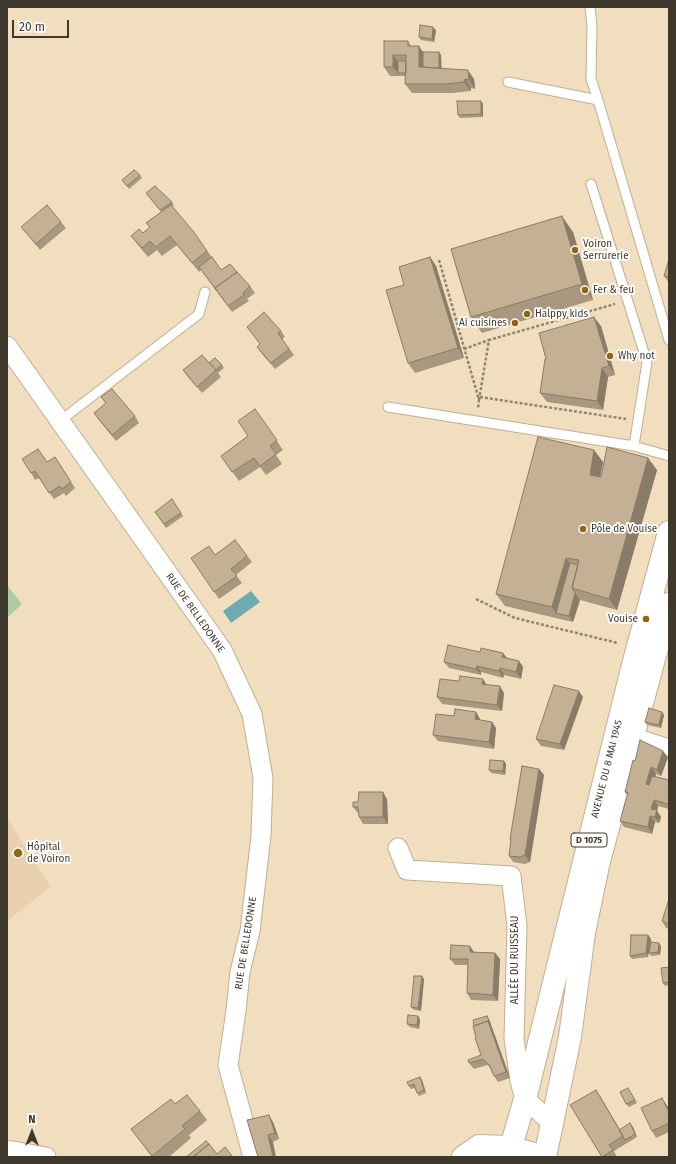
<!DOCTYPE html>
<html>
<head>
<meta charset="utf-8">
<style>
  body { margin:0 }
  #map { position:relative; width:676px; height:1164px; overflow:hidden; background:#f1debf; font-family:"Fira Sans",sans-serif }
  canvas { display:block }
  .frame { position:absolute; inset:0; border:8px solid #3e372b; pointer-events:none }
  .north { position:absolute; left:12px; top:1112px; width:40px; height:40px; -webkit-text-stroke:3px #fff; paint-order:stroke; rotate:0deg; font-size:11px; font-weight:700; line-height:16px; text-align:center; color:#3e372b }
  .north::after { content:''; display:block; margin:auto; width:14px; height:18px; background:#3e372b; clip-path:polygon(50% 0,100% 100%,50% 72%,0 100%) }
  .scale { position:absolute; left:12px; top:20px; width:57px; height:18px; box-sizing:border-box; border:2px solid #3e372b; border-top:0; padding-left:5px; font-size:12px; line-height:14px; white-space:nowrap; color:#3e372b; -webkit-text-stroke:3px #fff; paint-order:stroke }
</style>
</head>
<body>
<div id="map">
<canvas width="676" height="1164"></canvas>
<div class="frame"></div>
<div class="north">N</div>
<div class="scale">20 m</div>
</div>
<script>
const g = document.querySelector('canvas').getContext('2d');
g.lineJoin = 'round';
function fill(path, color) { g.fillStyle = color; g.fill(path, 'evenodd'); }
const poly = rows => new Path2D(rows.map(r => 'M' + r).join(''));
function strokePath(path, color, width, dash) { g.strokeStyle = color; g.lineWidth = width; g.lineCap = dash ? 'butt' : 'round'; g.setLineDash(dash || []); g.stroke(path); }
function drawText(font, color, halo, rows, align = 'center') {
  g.font = font + ' "Fira Sans",sans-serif'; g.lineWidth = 3.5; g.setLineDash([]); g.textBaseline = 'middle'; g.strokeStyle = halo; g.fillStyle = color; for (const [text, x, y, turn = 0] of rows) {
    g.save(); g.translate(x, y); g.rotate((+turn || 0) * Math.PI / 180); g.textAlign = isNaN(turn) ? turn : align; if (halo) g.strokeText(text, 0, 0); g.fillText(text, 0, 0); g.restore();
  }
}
const built = poly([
  [7,818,51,887,7,921]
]);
const green = poly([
  [7,585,22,604,7,618]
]);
const water = poly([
  [251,591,260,602,231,623,223,611]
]);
const path = poly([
  [439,260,479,400,478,408],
  [464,349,489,340],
  [480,397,626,419],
  [479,400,489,340,615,304],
  [476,599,515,618,618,643]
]);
const service = poly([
  [590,7,592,27,591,79,598,100],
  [508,82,598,100,669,340],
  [591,184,647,362,634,446],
  [388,407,634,446,669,456],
  [60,421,199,314,205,292]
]);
const minor = poly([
  [7,346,222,650,252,714,263,778,261,836,250,931,240,972,236,1011,228,1065,253,1157],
  [619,733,669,749],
  [398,848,407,870,511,876,517,926,514,1039,520,1081,525,1099,552,1123],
  [7,1150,46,1157]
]);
const tertiary = poly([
  [463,1157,479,1146,510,1147]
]);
const primary = poly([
  [510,1147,544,1157],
  [508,1157,525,1099,633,665,669,532],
  [545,1157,570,1037,584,933,599,861,669,604]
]);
const wall = poly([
  [436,30,434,42,421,40,419,37],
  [384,41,408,41,411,46,423,52,441,55,441,68,474,79,475,89,471,88,471,91,452,93,412,93,405,84,405,76,390,76,384,67],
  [483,104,483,117,460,118,458,115],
  [140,175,142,178,129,189,122,180],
  [146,193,172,202,174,205,172,206,193,231,221,270,250,286,255,293,247,299,249,301,232,312,201,270,199,272,177,245,162,256,157,250,148,257,138,245,131,236,143,233,150,228,146,223,161,212],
  [61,222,66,228,40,250,26,233,21,227],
  [573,232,593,300,482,333,471,317],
  [430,257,436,266,464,358,415,373,408,363,404,285],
  [669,259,669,283,664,276],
  [601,326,615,375,608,377,603,410,547,402,540,393,546,359],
  [247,327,281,331,285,337,282,339,294,355,275,369,262,354,257,347,260,344],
  [209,363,222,365,224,368,218,373,221,377,202,393,188,377,183,370],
  [101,397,135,416,139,423,116,441,98,419,94,413,106,403],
  [255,409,283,450,276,455,282,464,266,475,260,467,239,481,221,456,248,436],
  [594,450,603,462,600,476,601,477,648,458,657,470,617,610,580,600,573,622,560,619,505,606,496,594],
  [55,457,75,488,66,496,64,493,54,499,39,478,35,480,31,473],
  [172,499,183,516,166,528,155,512],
  [235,540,252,562,236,575,242,583,219,599,191,558,215,555],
  [507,658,519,661,523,667,521,679,504,675,503,678,481,672,481,675,449,668,444,662],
  [486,685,504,693,502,711,442,704,437,697],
  [583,697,564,750,541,746,536,739],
  [476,712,480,719,480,720,492,722,496,728,494,749,438,741,433,735,454,716],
  [662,712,664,715,661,728,647,725,645,722],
  [668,757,661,776,656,774,655,776,669,780,669,809,658,806,657,811,661,817,659,823,655,822,652,834,624,827,620,821,627,795,625,792,635,761],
  [504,761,506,764,505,775,491,773,489,770],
  [539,769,544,775,530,862,525,864,513,862,509,856,511,840,510,839],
  [387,799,388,824,363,824,359,817,359,813,358,813,353,807,358,802],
  [669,899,669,929,666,928,662,921],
  [648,935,651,939,648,957,632,959,630,956],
  [661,946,660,955,651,956,649,953],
  [474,952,495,953,500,959,498,1001,471,1000,467,993,468,965,455,965,450,959],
  [669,967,669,985,665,986,663,983],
  [424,979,421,1011,414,1010,411,1007],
  [487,1016,489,1019,510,1078,498,1082,494,1076,490,1068,488,1065,474,1069,469,1063,481,1055],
  [420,1019,419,1029,410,1027,407,1024],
  [422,1080,426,1093,419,1096,417,1093,415,1088,411,1089,409,1086],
  [630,1091,637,1103,629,1107,626,1104],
  [600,1096,620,1130,633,1127,637,1137,614,1151,617,1157,602,1157],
  [175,1104,200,1111,207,1120,189,1135,191,1138,169,1157,152,1157,131,1129],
  [666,1104,669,1109,669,1132,656,1138,652,1131],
  [273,1122,279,1139,273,1142,258,1157]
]);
const shadedWall = poly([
  [433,27,436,30,434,42,432,39],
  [419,46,425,55,425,73,419,67],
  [439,52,441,55,442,77,439,73],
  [393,55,400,64,398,73,393,67],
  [468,70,474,79,475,89,469,80],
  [465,79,471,88,471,91,464,82],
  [481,101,483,104,483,117,481,114],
  [562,216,573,232,593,300,582,284],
  [430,257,436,266,464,358,458,348],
  [594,317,601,326,615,375,609,366],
  [602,368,608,377,603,410,597,401],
  [594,450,603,462,599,484,590,475],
  [648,458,657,470,617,610,609,599],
  [566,558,574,569,556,613,560,619,552,607],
  [575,593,580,600,573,622,569,616],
  [503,653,508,659,502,657],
  [519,661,523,667,521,679,516,672],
  [477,666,481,672,481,675,476,669],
  [500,668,504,675,503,678,499,671],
  [483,679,487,685,482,684],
  [500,686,504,693,502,711,497,705],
  [579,691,583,697,564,750,560,744],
  [476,712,480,719,479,726,475,719],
  [662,712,664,715,661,728,659,725],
  [492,722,496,728,494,749,489,742],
  [663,751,668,757,661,776,657,770],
  [504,761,506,764,505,775,503,771],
  [651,767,656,774,651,790,646,784],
  [539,769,544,775,530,862,525,855],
  [383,792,387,799,388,824,383,817],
  [654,800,658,806,657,811,661,817,659,823,655,817,651,809],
  [650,816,655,822,652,834,648,827],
  [648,935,651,939,648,957,646,953],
  [659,943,661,946,660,955,658,952],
  [470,946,474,952,470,952],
  [495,953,500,959,498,1001,493,995],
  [422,976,424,979,421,1011,418,1008],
  [418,1016,420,1019,419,1029,417,1025],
  [487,1016,489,1019,510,1078,506,1072,488,1021],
  [420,1077,422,1080,426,1093,424,1090],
  [596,1090,600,1096,625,1139,623,1136],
  [662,1098,666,1104,669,1109,669,1112],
  [269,1115,273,1122,279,1139,275,1133],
  [630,1123,633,1127,637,1137,635,1134],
  [268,1135,273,1142,276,1157,273,1157]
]);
const building = poly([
  [420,25,433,27,432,39,419,37,420,25],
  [384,41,408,41,408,46,419,46,419,67,468,70,469,80,465,79,464,82,445,84,405,84,406,55,393,55,393,67,384,67,384,41],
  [423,52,439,52,439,68,423,67,423,52],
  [398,61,406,61,406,73,398,73,398,61],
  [457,101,481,101,481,114,458,115,457,101],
  [134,170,140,175,127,186,122,180,134,170],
  [155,186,172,202,160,210,146,193,155,186],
  [47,205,61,222,36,244,21,227,47,205],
  [171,205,193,231,207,251,192,263,170,236,156,247,150,241,142,248,131,236,139,229,143,233,150,227,146,223,171,205],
  [562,216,582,284,471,317,451,249,562,216],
  [212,257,221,270,230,264,237,272,215,288,217,291,199,267,212,257],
  [430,257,458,348,408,363,386,290,404,285,399,267,430,257],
  [669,259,669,277,664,276,669,259],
  [237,272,250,286,243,293,244,295,228,306,215,288,237,272],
  [264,312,281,331,278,333,289,349,271,363,257,347,260,344,247,327,264,312],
  [594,317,609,366,602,368,597,401,540,393,545,359,546,359,539,333,594,317],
  [202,355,216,370,197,387,183,370,202,355],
  [215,358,222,365,216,370,209,363,215,358],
  [112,389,135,416,112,435,94,413,106,403,101,397,112,389],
  [255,409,277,440,270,446,276,454,260,466,254,458,232,472,221,456,248,436,238,421,255,409],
  [538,437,594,450,590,475,601,477,607,447,648,458,609,599,572,588,579,560,566,558,552,607,496,594,538,437],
  [38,449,47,462,55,457,71,482,62,489,60,486,49,493,35,471,31,473,22,459,38,449],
  [172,499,181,513,164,524,155,512,172,499],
  [235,540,247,556,231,569,237,576,214,592,191,558,209,546,215,555,235,540],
  [570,563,578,565,572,588,575,593,569,616,556,613,570,563],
  [448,645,480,652,481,648,503,653,502,657,519,661,516,672,500,668,499,671,477,666,476,669,444,662,448,645],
  [460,676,483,679,482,684,500,686,497,705,437,697,440,679,459,681,460,676],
  [554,685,579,691,560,744,536,739,554,685],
  [649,708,662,712,659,725,645,722,649,708],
  [455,709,476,712,475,719,492,722,489,742,433,735,436,714,454,716,455,709],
  [640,740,663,751,657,770,651,767,646,784,649,785,652,776,669,780,669,804,654,800,651,809,657,810,655,817,650,816,648,827,620,821,628,792,625,792,633,760,635,761,640,740],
  [490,760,504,761,503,771,489,770,490,760],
  [522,766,539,769,525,855,520,857,509,856,511,839,510,839,522,766],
  [359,792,383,792,383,817,359,817,358,807,353,807,353,802,358,802,359,792],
  [669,899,669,924,662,921,669,899],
  [631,935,648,935,646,953,630,956,631,935],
  [651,942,659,943,658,952,649,953,651,942],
  [451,945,470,946,470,952,495,953,493,995,467,993,468,959,450,959,451,945],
  [669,967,669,982,663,983,661,968,669,967],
  [414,976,422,976,418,1008,411,1007,414,976],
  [408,1015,418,1016,417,1025,407,1024,408,1015],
  [487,1016,490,1024,488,1021,474,1026,473,1020,487,1016],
  [488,1021,506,1072,494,1076,490,1066,483,1059,469,1063,468,1060,481,1055,475,1038,476,1037,473,1026,488,1021],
  [420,1077,424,1090,417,1093,414,1084,409,1086,407,1082,420,1077],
  [628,1088,635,1100,626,1104,620,1092,628,1088],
  [596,1090,623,1136,609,1145,613,1150,602,1157,570,1105,596,1090],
  [187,1095,200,1111,182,1126,185,1129,152,1156,131,1129,171,1099,175,1104,187,1095],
  [662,1098,669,1112,669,1123,652,1131,641,1108,662,1098],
  [269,1115,275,1133,268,1135,273,1157,258,1157,247,1120,269,1115],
  [630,1123,635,1134,625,1140,619,1130,630,1123],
  [206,1141,209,1144,193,1157,186,1157,206,1141],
  [209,1144,217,1154,225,1147,233,1157,193,1157,209,1144]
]);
const markers = [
  [575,250,4,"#946314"],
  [585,290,4,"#946314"],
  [527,314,4,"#946314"],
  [515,323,4,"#946314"],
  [610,356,4,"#946314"],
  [583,529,4,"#946314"],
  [646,619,4,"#946314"],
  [18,853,5,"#946314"]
];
const shields = [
  [589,840,36]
];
const shieldNames = [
  ["D 1075",589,840]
];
const poiNames = [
  ["Voiron",583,244],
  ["Serrurerie",583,256],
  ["Fer & feu",593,290],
  ["Halppy kids",535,314],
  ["Ai cuisines",507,323,"right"],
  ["Why not",618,356],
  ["Pôle de Vouise",591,529],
  ["Vouise",638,619,"right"],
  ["Hôpital",27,847],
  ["de Voiron",27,859]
];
const streetNames = [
  ["RUE DE BELLEDONNE",195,613,55],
  ["AVENUE DU 8 MAI 1945",607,769,-76],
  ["RUE DE BELLEDONNE",246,943,-81],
  ["ALLÉE DU RUISSEAU",515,960,-90]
];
fill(built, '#e8d1ac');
fill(green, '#adcca3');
fill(water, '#6cabb1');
strokePath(service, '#c1af92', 11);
strokePath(minor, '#c1af92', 21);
strokePath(tertiary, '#c1af92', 24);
strokePath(primary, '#c1af92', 24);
strokePath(path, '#928570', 2.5, [3, 2]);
strokePath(service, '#fff', 9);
strokePath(minor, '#fff', 19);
strokePath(tertiary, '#fff', 22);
strokePath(primary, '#fff', 22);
fill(wall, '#a9987f');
fill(shadedWall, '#897c68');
fill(building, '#c4b194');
strokePath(building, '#897c68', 1);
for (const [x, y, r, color] of markers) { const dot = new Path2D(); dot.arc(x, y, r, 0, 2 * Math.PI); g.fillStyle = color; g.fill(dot); strokePath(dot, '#fff', 1.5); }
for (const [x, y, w] of shields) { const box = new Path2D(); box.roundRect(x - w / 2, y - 7, w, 14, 3); g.fillStyle = '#fff'; g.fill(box); strokePath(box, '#3e372b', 1); }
drawText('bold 9px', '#3e372b', null, shieldNames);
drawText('10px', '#3e372b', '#fff', poiNames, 'left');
drawText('10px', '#3e372b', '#fff', streetNames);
</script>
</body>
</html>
